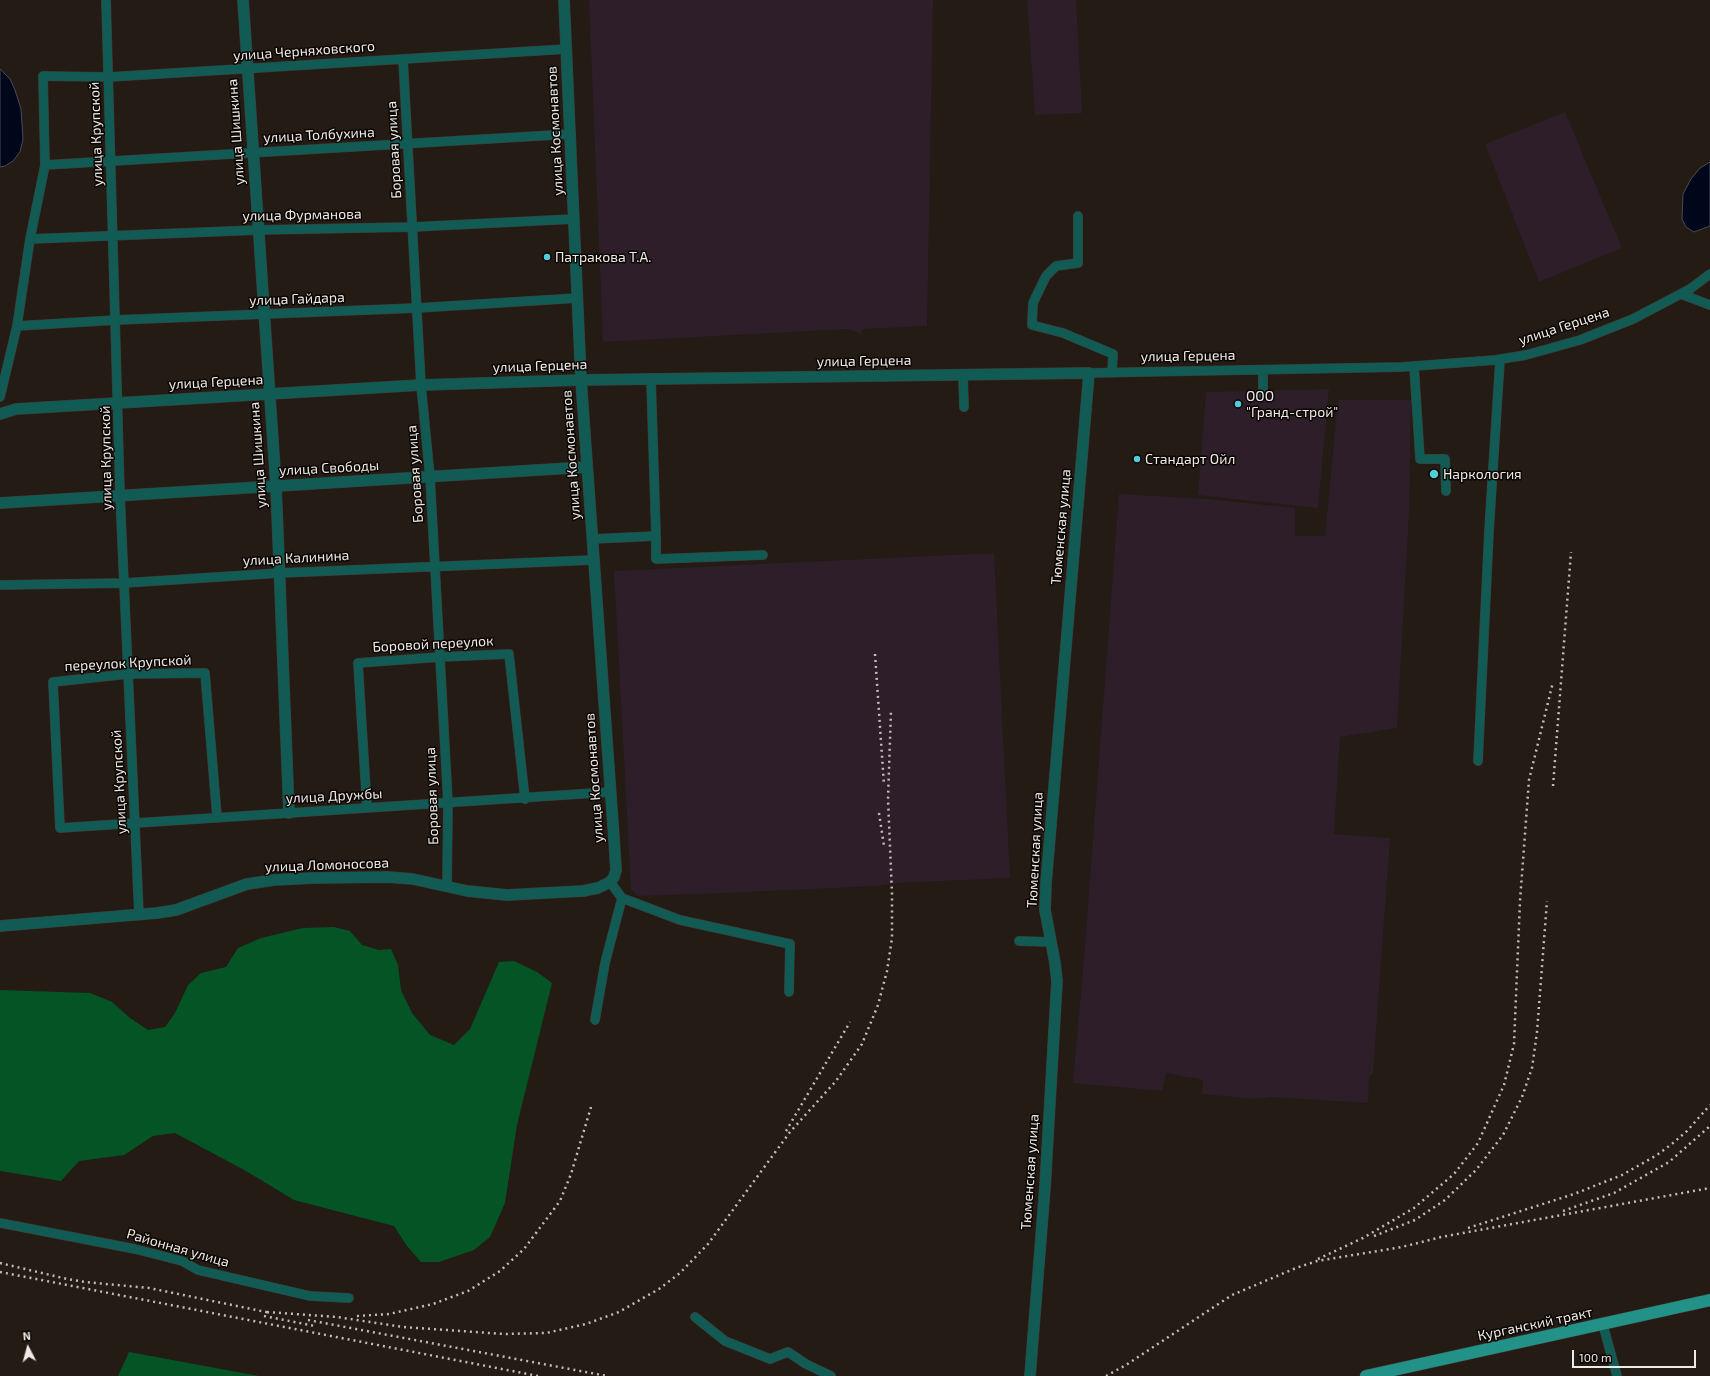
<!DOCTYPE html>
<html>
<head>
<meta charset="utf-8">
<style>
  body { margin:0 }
  #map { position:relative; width:1710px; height:1376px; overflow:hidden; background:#231b14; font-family:"Exo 2",sans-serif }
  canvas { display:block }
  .north { position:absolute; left:8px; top:1328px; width:40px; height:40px; -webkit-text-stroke:3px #0a0604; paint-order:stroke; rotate:354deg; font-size:11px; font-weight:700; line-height:16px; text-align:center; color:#f0eae6 }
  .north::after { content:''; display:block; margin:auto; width:14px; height:18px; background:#f0eae6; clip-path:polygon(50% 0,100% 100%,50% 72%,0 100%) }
  .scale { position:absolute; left:1572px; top:1350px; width:124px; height:18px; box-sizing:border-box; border:2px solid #f0eae6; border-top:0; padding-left:5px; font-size:12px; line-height:14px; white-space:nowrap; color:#f0eae6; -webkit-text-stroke:3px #0a0604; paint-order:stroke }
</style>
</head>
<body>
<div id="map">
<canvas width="1710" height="1376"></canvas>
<div class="north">N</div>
<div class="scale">100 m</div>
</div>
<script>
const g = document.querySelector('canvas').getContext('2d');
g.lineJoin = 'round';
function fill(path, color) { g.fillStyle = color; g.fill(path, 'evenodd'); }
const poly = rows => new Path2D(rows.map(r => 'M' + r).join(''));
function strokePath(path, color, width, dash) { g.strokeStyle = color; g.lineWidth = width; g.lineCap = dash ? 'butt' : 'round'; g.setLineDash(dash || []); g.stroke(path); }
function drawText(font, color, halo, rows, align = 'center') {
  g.font = font + ' "Exo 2",sans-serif'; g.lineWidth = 3; g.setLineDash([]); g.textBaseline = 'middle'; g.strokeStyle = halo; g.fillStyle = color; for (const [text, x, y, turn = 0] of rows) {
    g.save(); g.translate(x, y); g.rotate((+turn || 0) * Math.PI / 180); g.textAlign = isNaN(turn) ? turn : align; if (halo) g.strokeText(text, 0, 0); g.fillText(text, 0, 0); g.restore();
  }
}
const industrial = poly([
  [589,0,933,0,927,326,863,329,861,334,848,329,603,342],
  [1027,0,1076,0,1082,113,1035,115],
  [1565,112,1622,248,1539,282,1485,144],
  [1329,389,1318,508,1198,495,1206,392],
  [1338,400,1411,400,1409,513,1397,728,1340,737,1334,834,1390,838,1373,1073,1369,1076,1368,1103,1272,1097,1256,1099,1202,1094,1203,1080,1166,1073,1162,1091,1073,1083,1084,959,1119,494,1207,499,1295,508,1295,536,1325,536],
  [994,553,1010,878,896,883,877,886,702,894,638,896,631,889,614,571]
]);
const forest = poly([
  [334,927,350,931,362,945,379,950,391,949,398,965,401,990,412,1013,430,1035,454,1045,470,1029,499,962,514,961,537,972,552,983,517,1125,505,1203,490,1237,474,1250,439,1262,421,1262,407,1246,394,1226,294,1200,246,1171,175,1133,153,1136,124,1155,79,1161,61,1181,0,1171,0,990,90,993,112,1002,130,1018,148,1030,165,1027,175,1013,188,985,201,973,226,967,238,948,261,938,303,928],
  [129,1352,259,1376,118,1376]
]);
const water = poly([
  [0,69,10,79,15,90,21,109,23,139,20,152,13,161,5,166,0,167,0,69],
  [1710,162,1710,226,1694,232,1686,227,1682,219,1683,194,1691,179,1700,168,1710,162]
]);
const minor = poly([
  [106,0,120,495,139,915],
  [403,59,421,385,430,477,448,803,447,886],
  [45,165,571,134],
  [1078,216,1078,263,1056,266,1046,276,1033,303,1032,325,1063,333,1113,354,1112,373],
  [30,239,258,230,412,227,574,219],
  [1681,294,1710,305],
  [17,326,116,320,417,308,578,298],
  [1414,366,1420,459,1445,459,1446,491],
  [1089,373,1401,367,1495,360,1526,355,1580,340,1633,319,1690,289,1710,274],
  [963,375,964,407],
  [1263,394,1263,370],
  [0,397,17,326,30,239,45,165,43,76,109,77,567,49],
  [656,536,656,559,763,555],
  [592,539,656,536,651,379],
  [0,585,124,583,280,573,593,560],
  [1478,761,1489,531,1500,360],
  [367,808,358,663,440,657,509,654,525,799],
  [217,817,205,673,128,674,53,682,60,828,610,792],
  [622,898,680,920,790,944,789,992],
  [1019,941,1051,942],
  [595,1020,605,963,622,898,610,882],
  [0,1223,135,1249,182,1261,198,1270,310,1296,349,1298],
  [695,1317,725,1341,770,1359,788,1352,806,1364,831,1376],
  [1603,1325,1617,1376]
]);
const tertiary = poly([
  [243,0,276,486,289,813],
  [0,414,16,409,421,385,581,380,1089,373,1046,883,1045,910,1055,963,1057,981,1045,1187,1030,1376],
  [0,503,587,467],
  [0,926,157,913,176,910,247,884,274,880,313,878,387,877,413,879,467,891,507,895,583,891,598,888,610,882,614,877,616,870,614,839,581,380,564,0]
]);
const primary = poly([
  [1366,1376,1710,1300]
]);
const rail = poly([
  [875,654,884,785],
  [1553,786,1571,552],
  [879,813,884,846],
  [786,1131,850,1022],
  [1563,1211,1614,1193,1669,1162,1710,1126],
  [1468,1228,1574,1194,1622,1175,1657,1155,1673,1143,1687,1131,1710,1105],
  [1374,1236,1415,1220,1445,1200,1476,1170,1503,1135,1522,1097,1532,1068,1537,1032,1547,901],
  [1318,1259,1363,1238,1414,1208,1454,1174,1478,1143,1504,1085,1514,1044,1520,901,1529,780,1553,682],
  [0,1263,67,1279,85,1282,149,1288,271,1313],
  [0,1272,538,1376],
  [267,1312,337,1317,403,1327,504,1334,546,1333,586,1324,619,1312,659,1289,680,1273,708,1244,790,1132,836,1081,862,1044,878,1005,887,971,892,938,892,894,888,799,891,711],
  [264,1316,315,1326],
  [357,1316,389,1314,433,1304,468,1291,500,1271,524,1249,560,1201,571,1174,591,1107],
  [308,1320,607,1376],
  [1106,1376,1126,1365,1232,1295,1296,1268,1317,1261,1402,1247,1441,1237,1710,1188]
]);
const markers = [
  [547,257,4,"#52cbda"],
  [1238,404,4,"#52cbda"],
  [1137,459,4,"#52cbda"],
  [1434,474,5,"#52cbda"]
];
const streetNames = [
  ["улица Черняховского",304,51,-4],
  ["улица Космонавтов",555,131,-93],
  ["улица Шишкина",236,132,-94],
  ["улица Крупской",96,134,-92],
  ["улица Толбухина",319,135,-3],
  ["Боровая улица",394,150,-93],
  ["улица Фурманова",302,215,-1],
  ["улица Гайдара",297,299,-2],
  ["улица Герцена",1564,326,-18],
  ["улица Герцена",1188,356,-1],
  ["улица Герцена",864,361,-1],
  ["улица Герцена",540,366,-2],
  ["улица Герцена",216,382,-3],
  ["улица Шишкина",258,455,-94],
  ["улица Космонавтов",571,455,-94],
  ["улица Крупской",106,458,-91],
  ["улица Свободы",329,468,-3],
  ["Боровая улица",415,474,-94],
  ["Тюменская улица",1061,527,-85],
  ["улица Калинина",296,558,-3],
  ["Боровой переулок",433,644,-3],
  ["переулок Крупской",128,663,-3],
  ["улица Космонавтов",594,778,-94],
  ["улица Крупской",119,782,-93],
  ["улица Дружбы",334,796,-3],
  ["Боровая улица",432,796,-92],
  ["Тюменская улица",1035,850,-87],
  ["улица Ломоносова",327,865,-2],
  ["Тюменская улица",1030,1172,-86],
  ["Районная улица",178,1248,16],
  ["Курганский тракт",1535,1324,-12]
];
const poiNames = [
  ["Патракова Т.А.",555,257],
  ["ООО",1246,396],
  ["\"Гранд-строй\"",1246,412],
  ["Стандарт Ойл",1145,459],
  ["Наркология",1443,474]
];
fill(industrial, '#2d1e29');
fill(forest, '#045426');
fill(water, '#00071b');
strokePath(water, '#484b58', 1);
strokePath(minor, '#403831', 10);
strokePath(tertiary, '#403831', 12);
strokePath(primary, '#403831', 13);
strokePath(minor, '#125a54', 9);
strokePath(tertiary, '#125a54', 11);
strokePath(primary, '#229288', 12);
strokePath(rail, '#c3bdb8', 2.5, [2, 4]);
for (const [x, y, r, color] of markers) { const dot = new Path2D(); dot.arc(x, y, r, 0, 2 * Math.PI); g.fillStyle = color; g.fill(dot); strokePath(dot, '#0a0604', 1.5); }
drawText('14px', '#f0eae6', '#0a0604', streetNames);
drawText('14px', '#f0eae6', '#0a0604', poiNames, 'left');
</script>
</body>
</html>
